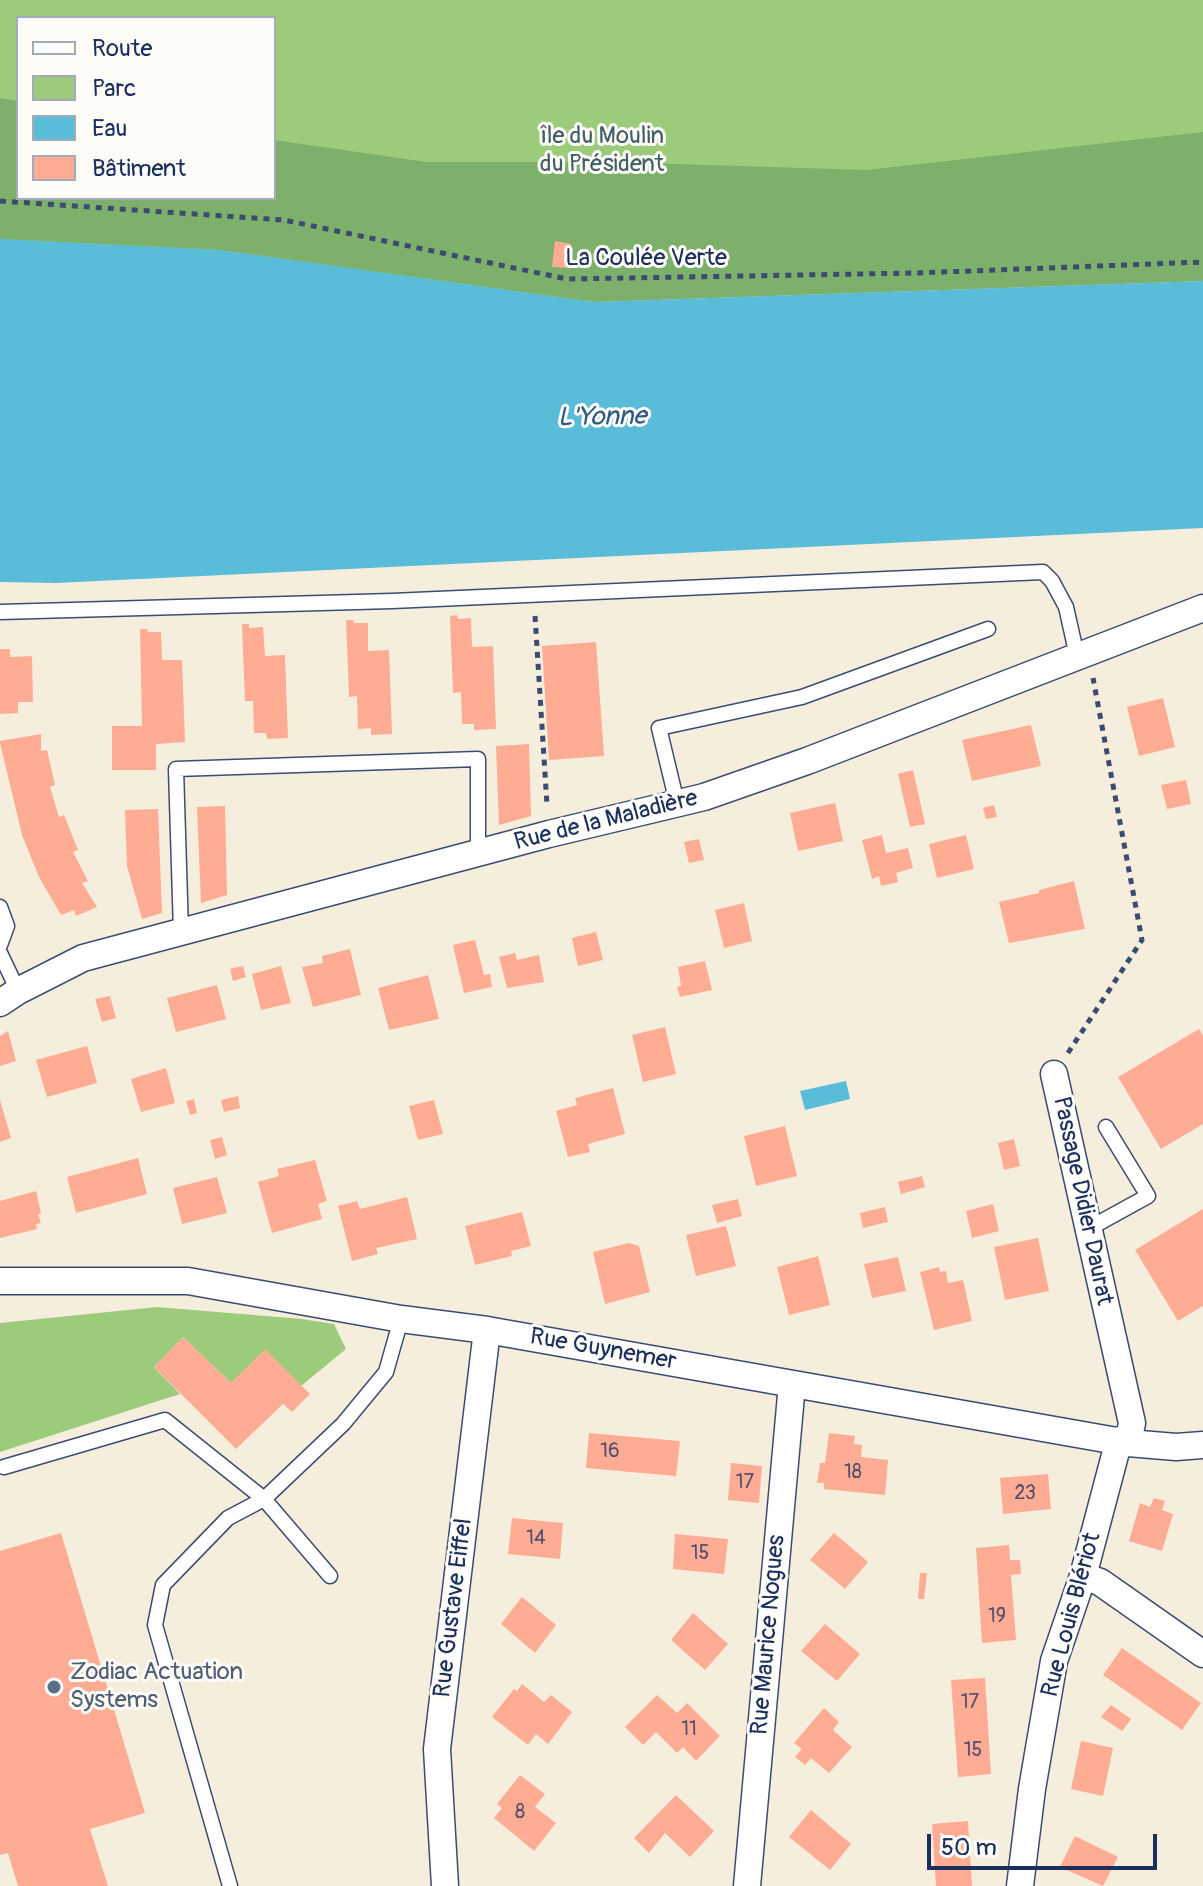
<!DOCTYPE html>
<html>
<head>
<meta charset="utf-8">
<style>
  body { margin:0 }
  #map { position:relative; width:1203px; height:1886px; overflow:hidden; background:#f6eedc; font-family:Pangolin,sans-serif }
  canvas { display:block }
  .legend { position:absolute; left:16px; top:16px; width:260px; height:184px; box-sizing:border-box; background:#fdfcf7; border:2px solid #a3aaba; margin:0; padding:10px 14px; list-style:none; font-size:24px; color:#1b2f5e }
  .legend li { display:flex; align-items:center; gap:16px; height:40px }
  .legend b { width:40px; border:2px solid #a3aaba }
  .scale { position:absolute; left:927px; top:1834px; width:230px; height:36px; box-sizing:border-box; border:4px solid #1b2f5e; border-top:0; padding-left:10px; font-size:24px; line-height:28px; white-space:nowrap; color:#1b2f5e; -webkit-text-stroke:6px #fdfcf7; paint-order:stroke }
</style>
</head>
<body>
<div id="map">
<canvas width="1203" height="1886"></canvas>
<ul class="legend">
<li><b style="height:10px;background:#fff"></b>Route</li>
<li><b style="height:22px;background:#9ccc7b"></b>Parc</li>
<li><b style="height:22px;background:#59bcd8"></b>Eau</li>
<li><b style="height:22px;background:#feac94"></b>Bâtiment</li>
</ul>
<div class="scale">50 m</div>
</div>
<script>
const g = document.querySelector('canvas').getContext('2d');
g.lineJoin = 'round';
function fill(path, color) { g.fillStyle = color; g.fill(path, 'evenodd'); }
const poly = rows => new Path2D(rows.map(r => 'M' + r).join(''));
function strokePath(path, color, width, dash) { g.strokeStyle = color; g.lineWidth = width; g.lineCap = dash ? 'butt' : 'round'; g.setLineDash(dash || []); g.stroke(path); }
function drawText(font, color, halo, rows, align = 'center') {
  g.font = font + ' Pangolin,sans-serif'; g.lineWidth = 6; g.setLineDash([]); g.textBaseline = 'middle'; g.strokeStyle = halo; g.fillStyle = color; for (const [text, x, y, turn = 0] of rows) {
    g.save(); g.translate(x, y); g.rotate((+turn || 0) * Math.PI / 180); g.textAlign = isNaN(turn) ? turn : align; if (halo) g.strokeText(text, 0, 0); g.fillText(text, 0, 0); g.restore();
  }
}
const green = poly([
  [0,0,1203,0,1203,281,594,302,0,265],
  [18,18,274,18,274,198,18,198],
  [157,1307,302,1319,334,1324,346,1349,301,1386,231,1383,183,1337,154,1367,180,1394,0,1452,0,1323]
]);
const forest = poly([
  [0,98,18,101,18,198,274,198,274,140,426,162,613,162,867,170,1203,132,1203,281,594,302,220,250,0,239]
]);
const water = poly([
  [0,239,220,250,594,302,1203,281,1203,528,56,583,0,582],
  [846,1081,850,1099,805,1110,800,1091]
]);
const building = poly([
  [555,241,571,244,569,268,552,267],
  [457,615,458,619,471,618,472,647,493,646,496,729,474,730,474,724,462,724,461,692,453,693,450,616],
  [346,620,353,620,354,623,368,623,368,651,389,650,392,734,371,735,371,728,358,729,357,696,349,697],
  [242,624,249,624,249,628,263,627,265,656,285,655,288,738,267,739,266,733,254,733,253,701,245,701],
  [140,629,148,629,147,632,161,632,162,660,182,660,185,742,156,744,156,770,112,770,112,726,142,726],
  [596,642,604,756,549,760,542,646],
  [0,649,10,649,10,657,32,656,33,702,18,702,18,713,0,714],
  [1163,698,1175,747,1139,756,1127,707],
  [1031,725,1041,766,972,781,962,740],
  [41,734,41,751,47,750,55,785,50,787,59,817,64,815,78,850,73,852,88,881,82,883,97,907,76,916,74,910,61,915,39,877,22,835,0,743,0,741],
  [529,744,531,816,499,825,496,746],
  [913,770,925,824,910,827,898,774],
  [1186,780,1191,804,1167,809,1161,785],
  [835,803,843,841,798,851,790,813],
  [994,805,997,817,986,819,983,808],
  [225,806,227,895,201,903,197,807],
  [158,809,162,913,142,919,127,866,125,810],
  [882,835,886,853,908,848,913,868,896,873,898,882,881,886,879,876,872,879,862,840],
  [966,835,974,869,937,878,929,844],
  [699,839,704,860,689,863,684,842],
  [1074,881,1085,929,1009,943,999,902,1039,893,1039,890],
  [744,903,752,941,724,948,715,910],
  [596,932,603,960,578,966,572,938],
  [475,940,484,975,490,974,492,987,464,993,453,945],
  [350,949,361,995,313,1007,302,967,323,963,322,956],
  [515,953,517,960,539,955,544,982,507,988,499,957],
  [705,961,712,990,680,997,677,987,681,986,678,967],
  [243,966,246,977,233,981,230,969],
  [281,966,291,1003,261,1010,252,974],
  [428,975,439,1019,389,1030,378,988],
  [217,985,226,1019,176,1032,167,998],
  [110,996,116,1018,102,1022,95,999],
  [665,1027,676,1074,643,1082,632,1035],
  [1199,1029,1203,1035,1203,1124,1161,1149,1118,1077],
  [8,1031,16,1061,0,1066,0,1036],
  [87,1046,97,1083,47,1097,36,1060],
  [166,1068,175,1103,141,1112,131,1079],
  [613,1088,625,1134,588,1144,590,1152,568,1157,556,1111,577,1105,575,1098],
  [238,1096,240,1108,224,1112,221,1100],
  [194,1099,197,1113,190,1115,186,1101],
  [0,1100,11,1138,0,1142],
  [434,1100,443,1134,418,1140,409,1106],
  [785,1126,797,1176,756,1186,744,1136],
  [222,1137,227,1155,215,1159,210,1140],
  [1014,1139,1020,1166,1004,1170,998,1143],
  [138,1158,147,1194,76,1213,67,1177],
  [315,1160,327,1201,318,1204,322,1219,272,1233,258,1182,279,1176,277,1169],
  [922,1176,925,1187,901,1194,898,1182],
  [217,1177,227,1213,182,1224,173,1188],
  [36,1191,41,1213,38,1215,41,1223,36,1224,37,1229,0,1238,0,1201],
  [407,1197,417,1239,376,1248,378,1254,352,1261,338,1206,357,1201,360,1209],
  [738,1199,742,1216,717,1223,712,1205],
  [993,1204,999,1231,972,1238,966,1211],
  [885,1207,888,1222,863,1228,860,1213],
  [1203,1209,1203,1306,1178,1321,1135,1250],
  [522,1212,531,1246,511,1251,512,1256,475,1265,465,1226],
  [726,1226,736,1266,696,1276,686,1235],
  [1038,1238,1049,1291,1005,1300,994,1247],
  [629,1243,639,1246,650,1292,605,1304,593,1252],
  [818,1256,830,1305,789,1315,777,1267],
  [898,1257,906,1291,872,1298,864,1264],
  [939,1267,940,1272,946,1271,948,1283,963,1280,972,1321,934,1330,920,1272],
  [183,1337,231,1383,265,1349,310,1394,292,1412,283,1404,236,1449,154,1367],
  [589,1433,680,1441,676,1476,586,1468],
  [829,1433,855,1436,854,1444,862,1445,861,1457,888,1460,885,1495,824,1489,824,1483,817,1483,820,1463,825,1463],
  [731,1463,762,1466,759,1503,728,1500],
  [1048,1474,1051,1509,1003,1514,1000,1478],
  [1154,1498,1165,1501,1162,1510,1173,1514,1162,1551,1129,1541,1140,1503,1150,1507],
  [512,1518,563,1523,560,1559,508,1554],
  [61,1533,145,1813,90,1829,108,1886,18,1886,8,1853,0,1855,0,1551],
  [834,1533,868,1562,845,1589,810,1560],
  [675,1534,728,1539,724,1574,673,1569],
  [1009,1545,1010,1560,1020,1560,1021,1574,1011,1575,1016,1640,982,1643,976,1548],
  [920,1573,927,1573,924,1599,918,1599],
  [522,1597,556,1625,535,1653,501,1624],
  [693,1613,728,1644,705,1670,671,1640],
  [825,1624,860,1654,837,1681,801,1651],
  [1122,1648,1201,1703,1182,1730,1103,1675],
  [985,1678,991,1774,958,1777,951,1680],
  [522,1684,544,1702,551,1695,572,1712,548,1744,536,1734,528,1745,492,1717,514,1689,517,1691],
  [657,1695,677,1713,687,1703,720,1736,696,1761,683,1747,677,1753,656,1732,643,1745,625,1727],
  [1111,1705,1131,1719,1122,1731,1101,1717],
  [824,1708,839,1722,833,1730,852,1747,829,1773,811,1758,805,1765,795,1757,802,1749,794,1743],
  [1081,1741,1113,1748,1103,1796,1071,1789],
  [520,1775,545,1794,535,1807,556,1823,534,1851,494,1818,502,1808,497,1804],
  [676,1795,714,1831,690,1857,665,1833,649,1853,634,1838],
  [811,1810,851,1844,830,1870,789,1837],
  [968,1821,972,1886,936,1886,932,1824],
  [1075,1836,1118,1857,1103,1886,1060,1867]
]);
const path = poly([
  [0,201,284,220,567,279,917,273,1203,262],
  [535,616,547,805],
  [1068,1053,1142,940,1093,678]
]);
const service = poly([
  [0,612,392,601,1043,572,1052,581,1066,607,1077,656],
  [677,803,659,728,802,697,988,629],
  [0,907,7,926,0,945],
  [181,932,176,769,478,759,478,854],
  [0,953,18,991],
  [1088,1229,1148,1196,1106,1127],
  [4,1467,165,1420,264,1499,330,1576],
  [230,1886,155,1625,163,1585,228,1518,264,1499,343,1424,386,1372,401,1319]
]);
const minor = poly([
  [0,1003,18,991,83,958,549,834,704,797,807,761,1203,608],
  [1054,1074,1132,1423,1128,1443],
  [0,1281,188,1281,401,1319,487,1330,1128,1443,1176,1447,1203,1445],
  [1083,1576,1100,1582,1203,1654],
  [445,1886,437,1749,487,1330],
  [747,1886,792,1384],
  [1020,1886,1032,1789,1054,1661,1083,1576,1119,1440]
]);
const markers = [
  [54,1687,8,"#5c6f8a"]
];
const numberNames = [
  ["16",610,1452],
  ["18",853,1473],
  ["17",745,1483],
  ["23",1025,1494],
  ["14",536,1539],
  ["15",700,1554],
  ["19",997,1617],
  ["17",970,1703],
  ["11",689,1730],
  ["15",973,1751],
  ["8",520,1813]
];
const parkNames = [
  ["île du Moulin",602,137],
  ["du Président",602,165]
];
const streetNames = [
  ["La Coulée Verte",646,259],
  ["Rue de la Maladière",606,821,-14],
  ["Passage Didier Daurat",1082,1201,78],
  ["Rue Guynemer",603,1350,10],
  ["Rue Gustave Eiffel",454,1608,-83],
  ["Rue Louis Blériot",1072,1615,-75],
  ["Rue Maurice Nogues",769,1635,-85]
];
const serviceNames = [
  ["Zodiac Actuation",70,1673],
  ["Systems",70,1701]
];
const waterNames = [
  ["L'Yonne",602,418,-1]
];
fill(green, '#9ccc7b');
fill(forest, '#7db06b');
fill(water, '#59bcd8');
fill(building, '#feac94');
strokePath(service, '#3c4c71', 17);
strokePath(minor, '#3c4c71', 29);
strokePath(path, '#3c4c71', 5, [6, 6]);
strokePath(service, '#fff', 14);
strokePath(minor, '#fff', 26);
for (const [x, y, r, color] of markers) { const dot = new Path2D(); dot.arc(x, y, r, 0, 2 * Math.PI); g.fillStyle = color; g.fill(dot); strokePath(dot, '#fdfcf7', 3); }
drawText('20px', '#544e6c', null, numberNames);
drawText('24px', '#425e67', '#fdfcf7', parkNames);
drawText('24px', '#1b2f5e', '#fdfcf7', streetNames);
drawText('24px', '#4e5e75', '#fdfcf7', serviceNames, 'left');
drawText('italic 26px', '#2e5983', '#fdfcf7', waterNames);
</script>
</body>
</html>
